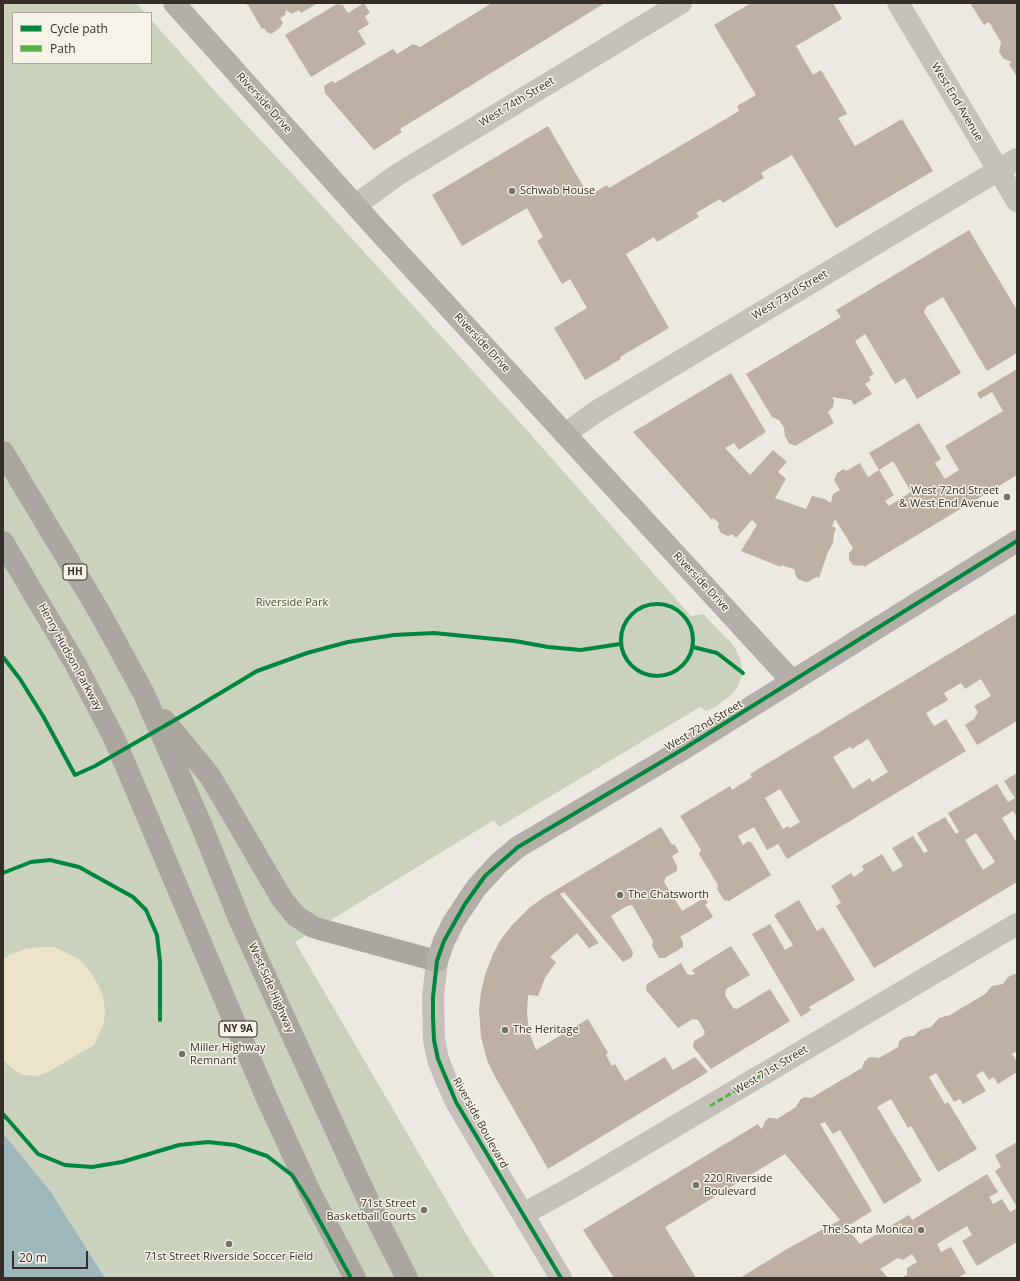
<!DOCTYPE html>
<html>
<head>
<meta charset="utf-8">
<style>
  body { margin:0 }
  #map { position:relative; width:1020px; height:1281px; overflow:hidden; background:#ece9e1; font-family:"Open Sans",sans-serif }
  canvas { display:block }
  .frame { position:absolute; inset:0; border:4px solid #352e29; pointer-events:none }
  .legend { position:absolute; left:12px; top:12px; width:140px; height:52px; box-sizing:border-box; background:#f8f3e9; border:1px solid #aaa49c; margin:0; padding:5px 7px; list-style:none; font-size:12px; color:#352e29 }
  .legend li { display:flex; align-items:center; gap:8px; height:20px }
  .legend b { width:20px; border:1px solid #aaa49c }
  .scale { position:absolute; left:12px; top:1251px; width:76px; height:18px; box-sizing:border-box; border:2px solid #352e29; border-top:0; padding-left:5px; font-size:12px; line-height:14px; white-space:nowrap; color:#352e29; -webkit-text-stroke:3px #f8f3e9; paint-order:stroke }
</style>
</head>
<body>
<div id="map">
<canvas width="1020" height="1281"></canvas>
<div class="frame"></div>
<ul class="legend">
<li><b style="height:5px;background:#00873e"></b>Cycle path</li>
<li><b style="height:5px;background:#56b246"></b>Path</li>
</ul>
<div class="scale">20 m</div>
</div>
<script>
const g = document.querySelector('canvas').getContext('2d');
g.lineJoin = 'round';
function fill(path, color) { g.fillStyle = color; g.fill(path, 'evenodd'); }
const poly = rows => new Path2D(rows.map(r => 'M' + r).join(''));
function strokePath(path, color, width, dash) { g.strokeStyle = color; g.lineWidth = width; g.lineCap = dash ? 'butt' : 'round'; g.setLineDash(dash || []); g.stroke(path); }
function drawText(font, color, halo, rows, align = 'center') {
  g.font = font + ' "Open Sans",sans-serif'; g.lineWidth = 3; g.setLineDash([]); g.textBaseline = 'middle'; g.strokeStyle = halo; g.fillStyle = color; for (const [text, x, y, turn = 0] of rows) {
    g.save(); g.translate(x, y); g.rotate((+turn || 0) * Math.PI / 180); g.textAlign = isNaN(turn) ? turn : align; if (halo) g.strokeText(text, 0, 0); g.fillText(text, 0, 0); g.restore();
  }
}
const green = poly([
  [3,3,136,3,145,13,13,13,13,63,151,63,151,20,222,99,312,195,524,427,691,616,703,614,734,646,740,658,743,673,737,688,729,697,715,707,706,711,700,707,499,827,494,820,295,942,472,1244,495,1278,105,1278,51,1192,3,1133]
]);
const sand = poly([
  [39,947,54,947,79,959,90,971,97,983,103,996,105,1011,104,1023,94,1045,50,1071,38,1076,23,1075,13,1069,3,1060,3,960,9,955,25,949]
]);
const water = poly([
  [3,1133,51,1192,105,1278,3,1278]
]);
const building = poly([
  [242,3,318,3,301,13,299,10,292,14,286,10,285,15,280,18,283,23,280,28,271,34,267,32,264,28,262,29,248,5],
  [364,3,370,13,365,16,369,24,358,31,366,44,311,77,285,35,337,4,343,5,348,13],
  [492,3,605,3,400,129,402,132,374,150,325,93,324,86,332,81,335,83,393,49,397,54,413,44,420,47],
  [751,3,833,3,842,19,796,46,813,75,821,70,845,110,847,114,838,118,855,146,902,119,933,171,836,228,792,155,761,173,764,178,723,203,720,199,696,213,699,217,657,242,654,237,626,254,669,328,620,357,621,359,585,380,554,328,587,308,570,279,562,284,537,241,543,237,527,208,462,246,432,195,548,126,589,196,607,185,609,188,739,111,737,106,756,95,714,25],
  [970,3,1017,3,1017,77,1009,64,1012,62,1004,59,999,52,1001,42,989,22,984,25],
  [969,230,1017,310,1017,353,987,371,943,297,926,307,924,312,961,373,917,399,905,378,895,384,865,334,855,341,874,374,869,377,871,380,865,384,872,394,854,405,851,400,832,397,834,401,833,407,828,412,834,423,795,446,789,443,785,436,784,428,779,420,772,417,746,374,841,317,836,310],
  [1017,369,1017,475,864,567,863,565,859,566,853,565,849,560,849,553,853,548,835,519,832,526,836,528,834,534,833,543,828,552,819,578,816,577,808,582,805,582,798,579,796,576,794,569,781,565,781,567,741,551,757,525,752,520,736,538,732,534,728,536,721,533,718,527,719,523,713,518,712,520,633,432,731,373,766,432,739,450,734,443,725,448,750,475,773,450,787,462,778,472,786,479,775,498,806,509,812,496,825,499,831,503,833,494,840,490,834,480,837,473,844,469,846,471,860,463,868,477,879,470,894,495,885,501,889,506,911,492,893,461,879,470,869,453,919,423,941,459,935,463,945,479,959,470,945,446,1003,411,992,392,980,399,977,393],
  [1017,613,1017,721,977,745,965,725,974,719,978,712,974,706,991,696,981,679,965,689,961,683,944,693,948,700,926,713,934,726,946,719,966,751,787,859,778,844,767,850,754,827,738,836,743,845,749,841,752,843,771,875,729,901,724,900,717,889,718,885,699,854,701,850,680,816,730,786,732,790,752,777,750,774],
  [868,739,888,772,872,782,870,778,853,789,833,757,850,747,852,749],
  [780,789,800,822,790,828,788,826,783,829,765,798],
  [1017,773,1017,817,1013,811,1002,818,1017,843,1017,882,874,968,836,906,841,903,831,886,851,873,854,877,858,874,864,870,862,866,882,854,893,872,903,866,892,848,913,836,924,853,928,851,917,833,945,817,956,834,959,832,948,813,997,784,1008,802,1015,798,1004,781],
  [976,833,995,862,983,870,965,840],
  [661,827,672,845,674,844,679,852,672,856,677,866,677,871,666,877,664,882,682,911,702,899,703,900,705,898,708,903,705,904,713,917,680,937,683,942,683,947,665,958,659,958,652,946,653,941,632,905,627,906,611,916,633,952,632,957,623,962,564,892,560,894,599,943,589,948,577,933,550,957,556,962,545,978,538,996,528,995,527,1013,529,1032,536,1050,588,1019,608,1053,606,1055,612,1066,615,1064,625,1081,665,1057,673,1070,695,1057,708,1072,548,1169,494,1075,487,1060,481,1037,479,1009,481,992,485,975,493,954,501,939,512,925,528,909,541,899],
  [799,900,817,931,823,927,855,980,809,1007,811,1010,801,1017,752,934,770,924,785,950,793,945,774,915],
  [731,946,750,975,726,989,725,995,733,1008,737,1009,770,989,790,1021,711,1069,693,1047,694,1041,703,1036,705,1032,698,1020,693,1019,678,1028,646,990,647,984,681,963,687,974,692,975,695,974,692,970],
  [1014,974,1017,974,1017,1051,1012,1054,1017,1062,1017,1072,998,1084,994,1077,989,1080,983,1071,976,1075,986,1091,963,1104,960,1099,954,1102,936,1073,929,1077,945,1104,948,1102,977,1149,938,1172,911,1126,908,1128,891,1099,877,1107,922,1181,884,1204,840,1130,833,1134,825,1122,820,1124,872,1211,846,1227,860,1244,909,1215,912,1220,987,1174,998,1192,989,1197,993,1204,1002,1199,1010,1212,1017,1208,1017,1242,977,1266,962,1241,972,1235,967,1226,937,1244,941,1252,951,1247,966,1273,957,1278,901,1278,907,1275,907,1268,917,1262,912,1254,903,1260,898,1258,880,1269,888,1278,740,1278,787,1249,840,1220,785,1154,665,1227,696,1278,614,1278,583,1230,758,1124,761,1129,763,1127,764,1123,768,1118,773,1118,777,1119,796,1107,798,1103,801,1099,805,1097,811,1098,862,1068,864,1062,868,1058,872,1057,879,1058,898,1047,899,1041,903,1038,909,1036,914,1036,920,1030,931,1027,939,1018,950,1015,985,994,992,986,1003,984,1008,977],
  [1017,1142,1017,1207,995,1171,1001,1167,995,1155]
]);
const minor = poly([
  [898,3,1017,201],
  [356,205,397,175,681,3],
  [565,434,597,411,1017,159],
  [437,961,433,997,434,1040,438,1059,446,1080,456,1102,470,1126,561,1278],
  [523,1214,569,1189,1017,924]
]);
const major = poly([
  [174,3,373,225,792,681],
  [518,847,685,748,1017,541]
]);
const highway = poly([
  [3,452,100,613,144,694,200,822,241,923,372,1209,407,1278],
  [3,542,76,665,114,738,265,1094,309,1190,355,1278],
  [164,720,210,776,282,899,296,916,313,927,323,930,437,961]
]);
const majorBridge = poly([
  [437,961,444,941,454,921,476,888,499,863,518,847]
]);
const quiet = poly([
  [710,1106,765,1073]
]);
const cycleway = poly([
  '621 640a36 36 0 1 1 72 0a36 36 0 1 1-72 0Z',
  [693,647,717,653,743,673],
  [3,657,20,679,43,716,75,775,95,766,187,713,257,671,307,653,348,642,394,635,434,633,515,641,548,647,581,650,620,644],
  [3,873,31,862,50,860,79,867,133,897,146,910,157,935,160,962,160,1020],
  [3,1114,38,1154,65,1165,92,1167,122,1162,179,1145,208,1142,235,1145,267,1156,292,1175,308,1200,351,1278],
  [561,1278,456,1102,438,1059,434,1040,433,1018,433,997,437,961,444,941,465,904,485,876,518,847,685,748,1017,541]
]);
const markers = [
  [512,191,4,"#756f69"],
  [1007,497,4,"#756f69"],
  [620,895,4,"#756f69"],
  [505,1030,4,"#756f69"],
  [182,1054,4,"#756f69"],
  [696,1185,4,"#756f69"],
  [424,1210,4,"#756f69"],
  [921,1230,4,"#756f69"],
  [229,1244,4,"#756f69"]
];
const shields = [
  [75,572,24],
  [238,1029,38]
];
const shieldNames = [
  ["HH",75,572],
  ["NY 9A",238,1029]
];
const streetNames = [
  ["West 74th Street",517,102,-31],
  ["West End Avenue",957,102,59],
  ["Riverside Drive",264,103,48],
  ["West 73rd Street",790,295,-31],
  ["Riverside Drive",482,343,47],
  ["Riverside Drive",701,582,47],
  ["Henry Hudson Parkway",70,657,61],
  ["West 72nd Street",704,726,-31],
  ["West Side Highway",271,988,66],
  ["West 71st Street",771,1070,-31],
  ["Riverside Boulevard",480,1123,61]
];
const poiNames = [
  ["Schwab House",520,191],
  ["West 72nd Street",999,491,"right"],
  ["& West End Avenue",999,504,"right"],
  ["The Chatsworth",628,895],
  ["The Heritage",513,1030],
  ["Miller Highway",190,1048],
  ["Remnant",190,1061],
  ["220 Riverside",704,1179],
  ["Boulevard",704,1192],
  ["71st Street",416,1204,"right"],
  ["Basketball Courts",416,1217,"right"],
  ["The Santa Monica",913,1230,"right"],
  ["71st Street Riverside Soccer Field",229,1257,"center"]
];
const parkNames = [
  ["Riverside Park",292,603]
];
fill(green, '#cad1bc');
fill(sand, '#ebe4c9');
fill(water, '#9eb8bc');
fill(building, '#beb0a4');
strokePath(minor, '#c5c0ba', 22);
strokePath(major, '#b4afa9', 22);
strokePath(highway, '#aba7a0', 22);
strokePath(majorBridge, '#b4afa9', 22);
strokePath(quiet, '#56b246', 3, [6, 3]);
strokePath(cycleway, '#00873e', 4);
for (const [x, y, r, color] of markers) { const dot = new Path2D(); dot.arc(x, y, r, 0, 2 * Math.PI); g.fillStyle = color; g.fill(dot); strokePath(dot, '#f8f3e9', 1.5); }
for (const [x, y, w] of shields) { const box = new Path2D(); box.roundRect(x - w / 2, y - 8, w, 16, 3); g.fillStyle = '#f8f3e9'; g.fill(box); strokePath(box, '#352e29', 1); }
drawText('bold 10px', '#352e29', null, shieldNames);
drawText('11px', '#352e29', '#f8f3e9', streetNames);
drawText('11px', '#352e29', '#f8f3e9', poiNames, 'left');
drawText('11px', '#40522e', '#f8f3e9', parkNames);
</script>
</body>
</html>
